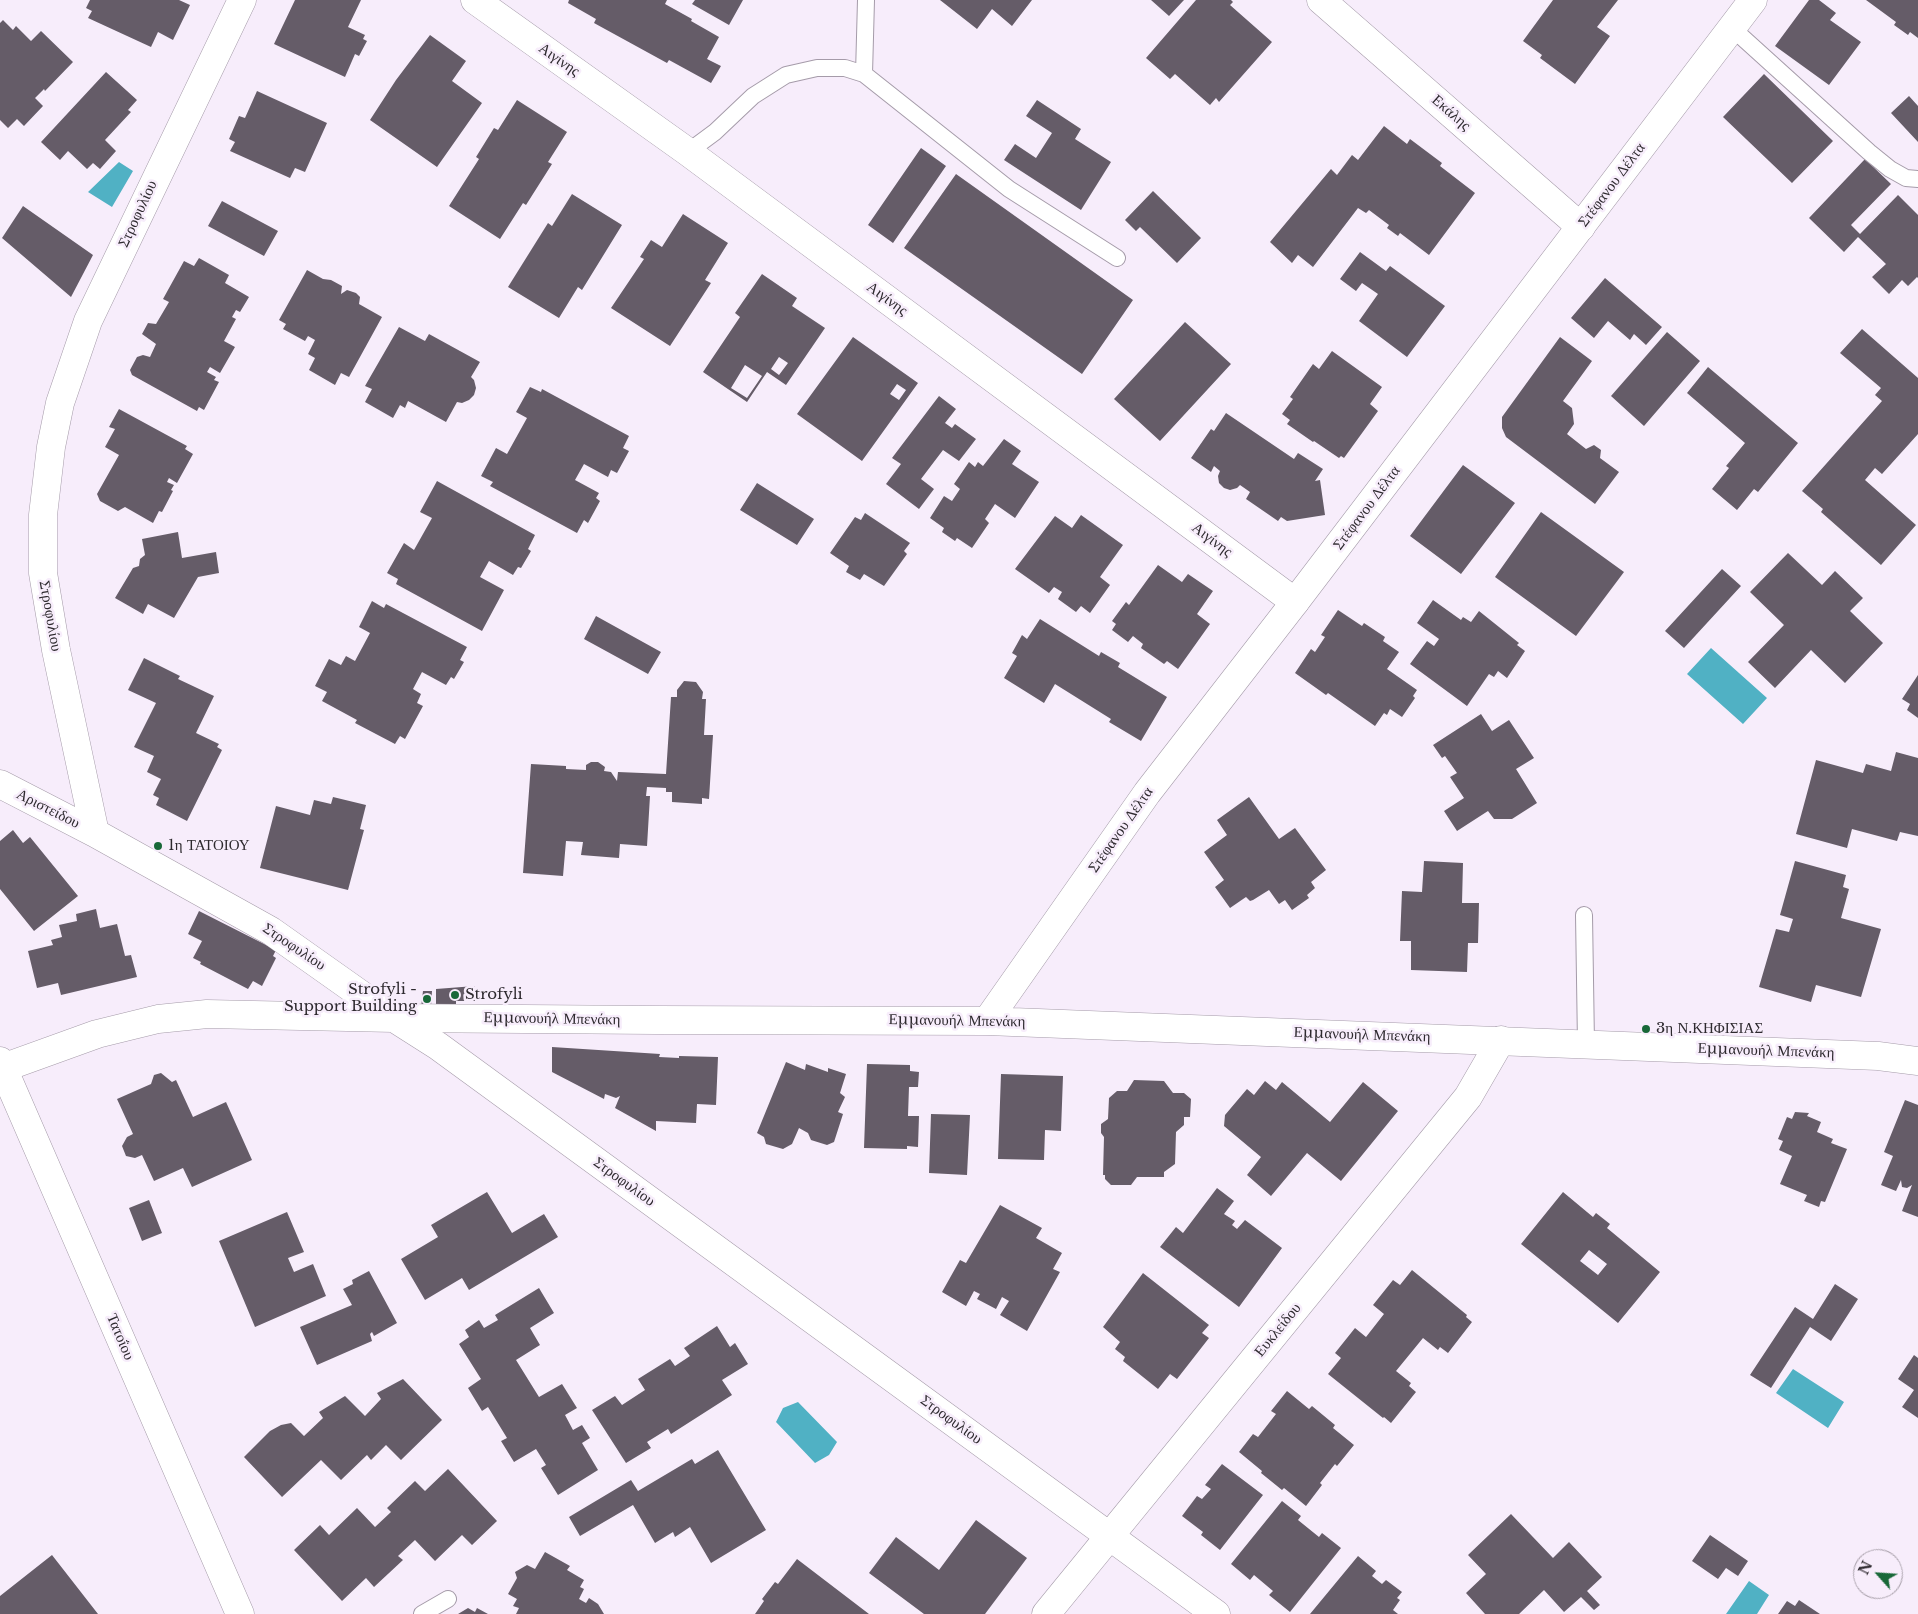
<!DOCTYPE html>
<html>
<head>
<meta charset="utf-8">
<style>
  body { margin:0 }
  #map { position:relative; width:1918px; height:1614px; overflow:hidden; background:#f7edfb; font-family:"Libre Baskerville",serif }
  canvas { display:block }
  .north { position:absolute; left:1853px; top:1549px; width:50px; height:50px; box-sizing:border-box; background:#f7edfb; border:1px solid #a79fa9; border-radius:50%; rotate:296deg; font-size:14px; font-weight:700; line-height:20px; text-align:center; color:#2e2a2f }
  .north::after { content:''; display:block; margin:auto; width:18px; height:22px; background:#186838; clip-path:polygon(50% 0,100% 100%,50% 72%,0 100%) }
</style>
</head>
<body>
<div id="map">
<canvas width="1918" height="1614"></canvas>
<div class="north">N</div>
</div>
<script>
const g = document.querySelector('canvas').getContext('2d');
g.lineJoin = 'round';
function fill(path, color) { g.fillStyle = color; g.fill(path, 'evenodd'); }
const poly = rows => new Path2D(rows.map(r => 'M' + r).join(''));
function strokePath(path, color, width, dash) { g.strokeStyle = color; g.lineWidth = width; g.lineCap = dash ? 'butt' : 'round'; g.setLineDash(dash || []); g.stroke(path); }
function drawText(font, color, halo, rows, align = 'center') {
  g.font = font + ' "Libre Baskerville",serif'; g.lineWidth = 5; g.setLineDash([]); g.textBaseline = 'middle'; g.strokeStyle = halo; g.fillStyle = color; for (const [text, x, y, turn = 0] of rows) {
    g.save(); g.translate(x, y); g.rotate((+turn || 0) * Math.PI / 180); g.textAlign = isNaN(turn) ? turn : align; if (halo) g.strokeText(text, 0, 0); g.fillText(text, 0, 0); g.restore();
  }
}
const water = poly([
  [119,162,133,171,112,207,88,192],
  [1711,648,1767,698,1743,724,1687,674],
  [1793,1369,1844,1402,1828,1428,1776,1393],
  [798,1402,837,1442,829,1455,815,1463,776,1422,783,1408],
  [1749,1581,1769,1595,1757,1614,1726,1614]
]);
const building = poly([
  [90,0,179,0,190,5,173,40,158,32,151,47,88,18,92,11,86,8],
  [295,0,361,0,348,27,365,35,363,39,367,41,359,56,355,54,345,77,274,44],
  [569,0,667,0,665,4,692,19,691,21,719,37,707,59,721,66,711,83,669,60,667,63,594,23,596,19,568,3],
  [695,0,743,0,729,25,692,4],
  [940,0,1032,0,1012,26,992,9,977,29],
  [1151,0,1184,0,1169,16],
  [1196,0,1231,0,1233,2,1230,5,1272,42,1219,102,1216,98,1210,105,1175,74,1170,79,1146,58],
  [1553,0,1618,0,1597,27,1610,36,1575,84,1540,58,1542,55,1523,41],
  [1809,0,1819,0,1836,13,1830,20,1861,42,1829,85,1775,46],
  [1866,0,1918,0,1918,38,1910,32,1908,35,1894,25,1896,22],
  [3,20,13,30,16,26,31,41,41,31,73,62,45,91,44,89,35,98,43,106,24,126,17,119,8,128,0,120,0,23],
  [430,35,466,61,452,81,482,103,437,167,370,120,396,80],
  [106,72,137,100,128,110,131,112,105,140,116,151,100,169,93,163,87,169,68,151,60,160,41,142],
  [1764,74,1833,141,1792,183,1723,117],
  [257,91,327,123,305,172,295,168,290,178,230,151,235,142,229,139,239,116,245,118],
  [1909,96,1918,106,1918,142,1891,113],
  [517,100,567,132,548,162,552,164,526,205,523,203,500,239,449,206,479,159,476,157,494,128,498,130],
  [1037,100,1081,129,1075,139,1111,162,1081,210,1004,160,1015,144,1036,158,1052,133,1026,116],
  [1384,126,1407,144,1410,139,1442,163,1440,166,1475,193,1429,255,1400,233,1398,236,1387,228,1389,225,1369,210,1366,213,1358,208,1313,267,1298,255,1292,263,1270,242,1331,169,1337,175,1352,155,1358,160],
  [921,148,946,166,893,243,868,225],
  [1865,159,1891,184,1851,225,1860,234,1898,195,1918,215,1918,278,1917,277,1908,286,1902,280,1889,294,1872,277,1886,264,1858,237,1844,252,1809,218],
  [956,174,1133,300,1082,374,904,248],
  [1153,191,1201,238,1177,263,1140,227,1136,231,1125,220],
  [572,194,622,225,582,290,578,287,559,318,508,287,548,223,552,226],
  [222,201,278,231,264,256,208,226],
  [23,206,93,255,71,297,2,238],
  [683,214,728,243,705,280,711,283,670,346,611,308,644,259,640,257,651,240,662,247],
  [1360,252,1386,271,1390,266,1445,306,1407,357,1359,321,1378,294,1362,283,1356,291,1340,279],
  [199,258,229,275,225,283,249,297,240,312,236,310,232,317,236,319,224,341,235,347,220,373,210,367,207,372,216,377,214,380,219,382,204,410,199,407,197,411,132,375,130,370,137,357,143,355,150,357,156,344,142,334,148,323,156,324,169,302,163,299,184,261,194,266],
  [307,270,323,279,331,280,342,286,341,294,347,290,356,293,360,297,359,304,382,317,349,377,341,373,335,385,309,370,315,358,308,354,315,340,308,336,305,341,283,329,286,324,279,320],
  [762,274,797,298,792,306,825,328,786,385,767,372,747,402,703,372,740,317,735,313],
  [779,357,788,363,779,375,771,369],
  [745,365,762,376,747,398,731,388],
  [1605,278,1662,327,1646,345,1634,334,1630,340,1608,321,1594,338,1571,318],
  [1185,322,1231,364,1160,441,1114,399],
  [399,327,425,341,429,334,480,362,471,377,474,380,476,388,474,395,469,400,462,403,457,402,446,422,408,401,405,408,400,405,393,418,365,402,372,389,365,386],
  [1862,329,1918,378,1918,434,1882,474,1875,468,1865,480,1916,525,1881,565,1821,512,1823,509,1802,491,1882,401,1875,395,1881,388,1840,353],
  [1667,332,1700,361,1644,426,1611,396],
  [853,337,918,383,862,461,797,414],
  [897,384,906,390,899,400,890,394],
  [1560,337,1592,361,1563,401,1572,408,1574,424,1567,434,1586,449,1594,445,1601,450,1600,458,1619,472,1595,504,1506,437,1502,428,1502,417],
  [1332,351,1382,387,1370,404,1378,411,1344,458,1341,456,1339,458,1314,441,1313,442,1287,424,1290,420,1282,414,1293,399,1290,397,1313,364,1319,369],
  [1708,367,1798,443,1758,492,1754,489,1737,510,1712,489,1729,468,1726,466,1745,443,1687,393],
  [530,387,541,392,542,389,629,436,623,448,629,451,617,473,611,470,608,477,584,464,575,480,599,493,596,498,600,501,588,523,584,520,577,533,490,486,493,482,481,476,496,448,507,454,527,418,516,412],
  [939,396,956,409,945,423,952,428,955,424,976,439,959,461,943,450,921,479,934,489,919,509,886,484,901,464,892,458],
  [119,409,187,446,185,449,193,454,177,483,169,478,167,482,174,485,171,490,173,491,162,512,159,511,153,523,125,507,118,511,100,501,97,494,119,455,105,447,115,429,109,427],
  [1226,413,1294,459,1298,453,1323,469,1315,481,1320,480,1325,515,1287,521,1281,517,1278,521,1246,499,1250,492,1240,485,1237,488,1230,490,1224,488,1219,483,1218,476,1220,471,1214,466,1211,472,1191,458,1211,429,1214,431],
  [1004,439,1021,451,1012,464,1039,482,1015,518,995,504,985,519,989,523,972,548,957,538,955,541,942,532,944,528,930,518,944,496,952,501,960,489,954,484,969,462,975,467,978,462,983,466],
  [1463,465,1515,503,1461,574,1410,536],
  [437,481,535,535,528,549,531,551,521,568,518,567,513,575,489,561,480,577,504,590,482,631,396,584,398,579,387,573,404,543,414,550,432,518,420,512],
  [757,483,814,519,797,545,740,510],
  [1541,512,1624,572,1576,636,1495,577],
  [865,513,910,543,904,551,907,554,884,586,864,574,860,580,846,572,849,566,830,553,855,517,861,520],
  [1081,515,1123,545,1100,577,1110,585,1090,613,1081,606,1076,612,1058,599,1062,592,1054,587,1049,593,1015,569,1055,516,1072,528],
  [178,532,182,558,216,552,219,573,198,577,174,618,148,604,143,614,115,598,133,568,139,566,140,559,145,555,142,539],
  [1788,553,1822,585,1835,571,1863,598,1850,611,1883,643,1845,683,1811,650,1775,688,1748,662,1784,625,1750,592],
  [1158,565,1182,582,1188,574,1213,591,1197,614,1210,624,1178,669,1167,661,1164,664,1141,648,1143,644,1133,636,1128,642,1112,630,1116,624,1112,621,1126,602,1129,605],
  [1722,569,1741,586,1684,648,1665,631],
  [1433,600,1461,620,1463,617,1471,622,1479,611,1519,643,1517,645,1525,651,1507,678,1498,671,1494,677,1489,674,1467,706,1410,664,1427,641,1434,646,1439,639,1417,623],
  [372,601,384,608,386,604,467,647,460,660,464,662,454,679,451,677,446,685,422,672,413,689,421,694,417,703,423,706,405,739,400,736,395,744,355,723,357,720,322,701,327,692,315,686,329,659,341,665,346,656,355,661,370,633,359,627],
  [1338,610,1362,626,1364,623,1385,637,1383,641,1399,652,1387,669,1417,690,1413,696,1415,698,1402,717,1390,709,1387,715,1384,713,1375,726,1328,693,1326,695,1295,673,1311,649,1315,652,1325,637,1321,635],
  [596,616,661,652,648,674,584,639],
  [1040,619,1099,656,1101,652,1120,663,1118,667,1167,697,1141,741,1109,722,1111,719,1055,684,1044,703,1004,678,1017,656,1012,653,1022,635,1027,639],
  [144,658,180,676,178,679,214,696,196,733,219,744,217,747,222,750,187,821,156,805,159,798,153,795,161,779,147,772,154,756,134,747,156,703,128,690],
  [1918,675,1918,718,1907,710,1910,704,1902,699],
  [684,681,696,682,703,692,702,699,706,699,704,735,713,735,709,799,702,798,702,804,672,802,672,792,666,792,666,788,647,787,646,796,650,796,647,846,620,844,619,858,581,855,583,842,566,841,563,876,523,873,531,764,566,766,566,769,586,770,586,765,591,762,598,762,605,767,604,771,611,772,617,781,618,772,666,774,671,697,677,697,677,690],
  [1481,714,1492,731,1509,720,1534,758,1516,769,1537,803,1512,819,1494,819,1488,811,1457,831,1444,811,1464,798,1450,777,1457,773,1445,756,1442,758,1433,745],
  [1896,752,1918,758,1918,836,1900,832,1897,841,1852,829,1847,848,1796,834,1816,760,1863,773,1866,764,1891,771],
  [333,797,366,805,360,829,364,830,348,890,260,868,276,806,310,815,314,800,331,804],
  [1249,797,1279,839,1295,828,1326,870,1311,882,1315,888,1307,895,1309,898,1292,910,1285,900,1279,904,1269,890,1253,900,1250,901,1246,897,1230,908,1215,887,1224,880,1204,852,1227,835,1217,820],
  [13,830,23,843,30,837,78,896,34,931,0,889,0,841],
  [1424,861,1463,863,1462,903,1479,903,1478,943,1468,943,1467,972,1411,970,1411,941,1400,941,1402,891,1422,892],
  [1795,861,1846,875,1843,887,1849,889,1841,918,1881,929,1861,997,1816,985,1811,1002,1759,987,1776,929,1789,932,1793,919,1780,915],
  [96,909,100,928,117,924,125,956,131,955,137,977,61,995,58,983,37,988,28,951,53,945,51,940,62,937,59,925,77,921,76,914],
  [199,911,276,950,273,956,276,958,262,986,253,981,248,989,200,964,201,962,193,958,202,941,188,934],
  [475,986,475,1001,456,1001,456,1008,436,1009,436,989],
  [423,991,432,991,431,1008,421,1008],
  [552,1047,660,1054,659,1057,679,1058,679,1056,718,1057,716,1105,697,1104,696,1123,656,1121,656,1131,615,1108,620,1096,616,1098,605,1094,604,1099,552,1072],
  [786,1062,805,1070,806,1064,828,1072,828,1068,846,1074,840,1093,845,1097,838,1112,843,1114,834,1142,827,1145,811,1140,808,1133,799,1128,792,1144,783,1149,766,1144,764,1137,757,1133],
  [867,1064,910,1065,910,1071,919,1072,918,1087,909,1087,908,1116,919,1116,918,1147,907,1146,907,1149,864,1148],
  [161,1073,172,1082,176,1080,193,1117,226,1102,252,1160,192,1187,183,1168,154,1181,142,1155,135,1158,126,1156,122,1146,127,1137,133,1134,117,1099,151,1084,154,1075],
  [1001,1074,1063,1076,1061,1131,1045,1130,1044,1160,998,1159],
  [1134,1080,1164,1081,1173,1093,1184,1093,1191,1099,1190,1117,1184,1117,1184,1125,1176,1132,1175,1164,1164,1172,1164,1177,1137,1177,1131,1185,1111,1185,1105,1179,1105,1175,1103,1175,1104,1137,1101,1133,1101,1124,1108,1119,1109,1098,1117,1091,1127,1091],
  [1265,1081,1276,1090,1282,1082,1330,1122,1363,1082,1398,1111,1341,1181,1307,1153,1271,1196,1247,1175,1261,1157,1224,1126,1225,1115,1247,1089,1254,1095],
  [1905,1100,1918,1105,1918,1217,1902,1211,1912,1185,1907,1188,1902,1187,1901,1180,1896,1191,1881,1185,1893,1156,1884,1152],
  [1795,1112,1809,1113,1807,1116,1821,1122,1817,1132,1833,1139,1831,1143,1847,1149,1825,1202,1821,1201,1819,1207,1804,1201,1807,1195,1780,1184,1792,1156,1779,1150,1783,1141,1778,1139,1787,1117,1792,1119],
  [931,1114,970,1115,967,1175,929,1173],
  [1217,1188,1234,1201,1224,1214,1235,1221,1232,1225,1237,1229,1245,1220,1282,1248,1239,1307,1160,1247,1176,1227,1183,1233],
  [487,1192,512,1233,544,1214,558,1237,469,1290,462,1278,425,1300,401,1259,438,1237,431,1225],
  [1563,1192,1593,1217,1596,1213,1610,1224,1607,1228,1660,1272,1618,1323,1521,1244],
  [1589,1250,1607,1264,1598,1275,1580,1261],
  [149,1200,162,1233,142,1241,129,1208],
  [1000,1205,1042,1228,1036,1238,1062,1253,1053,1269,1060,1272,1027,1331,1000,1315,1009,1301,1002,1297,996,1309,977,1299,980,1294,974,1291,966,1306,942,1292,960,1260,966,1263],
  [287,1212,304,1252,288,1258,294,1272,313,1264,326,1296,255,1327,219,1241],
  [1412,1270,1467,1315,1466,1317,1472,1322,1448,1353,1440,1347,1438,1350,1423,1338,1396,1371,1411,1383,1409,1386,1416,1392,1391,1423,1384,1417,1383,1418,1328,1374,1341,1358,1335,1353,1355,1328,1366,1337,1384,1314,1373,1305,1393,1280,1400,1285],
  [369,1271,397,1323,374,1336,372,1332,370,1334,372,1341,317,1365,300,1327,352,1305,343,1289,353,1284,352,1280],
  [1143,1273,1209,1325,1202,1333,1209,1338,1177,1379,1170,1374,1158,1389,1123,1361,1125,1357,1115,1349,1120,1342,1103,1327],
  [1835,1284,1858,1299,1831,1341,1810,1327,1771,1388,1750,1375,1795,1307,1813,1319],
  [539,1288,554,1313,530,1328,540,1345,516,1360,539,1397,562,1384,577,1408,565,1415,573,1430,582,1425,590,1438,582,1443,598,1470,558,1495,541,1468,546,1465,536,1449,514,1462,501,1441,507,1438,488,1407,482,1411,468,1388,481,1379,459,1344,469,1337,465,1330,479,1320,484,1328,498,1320,495,1315],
  [717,1326,730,1347,735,1343,748,1364,722,1380,732,1395,671,1434,668,1429,647,1442,651,1448,626,1463,592,1410,615,1396,622,1405,645,1390,638,1379,670,1359,675,1366,690,1356,684,1348],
  [1914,1355,1918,1358,1918,1418,1902,1407,1914,1390,1898,1379],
  [403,1379,442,1420,401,1460,386,1445,371,1460,367,1455,341,1480,321,1460,282,1497,244,1457,270,1431,281,1425,291,1423,304,1436,323,1418,319,1412,345,1396,365,1416,381,1399,377,1393],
  [1287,1391,1309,1409,1312,1406,1335,1425,1333,1428,1354,1445,1337,1466,1335,1464,1320,1483,1322,1485,1306,1506,1284,1488,1282,1490,1261,1473,1262,1471,1239,1452,1253,1434,1258,1437,1276,1414,1271,1411],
  [718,1450,766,1530,711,1563,690,1527,675,1537,673,1532,655,1543,633,1505,580,1536,569,1517,631,1480,638,1491,692,1459,695,1464],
  [1222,1464,1263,1495,1220,1550,1201,1535,1203,1532,1182,1516,1197,1496,1202,1499,1211,1489,1205,1485],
  [448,1469,497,1521,472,1545,462,1535,435,1561,415,1540,398,1556,403,1560,374,1587,366,1578,342,1601,294,1550,320,1525,329,1535,357,1508,375,1527,391,1512,387,1508,415,1481,425,1491],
  [1282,1501,1301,1516,1298,1520,1319,1537,1322,1533,1341,1548,1290,1612,1269,1595,1273,1591,1254,1575,1250,1580,1231,1564],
  [1511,1514,1553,1558,1569,1542,1602,1577,1587,1591,1600,1605,1594,1610,1581,1597,1564,1612,1544,1590,1519,1614,1485,1614,1466,1593,1486,1574,1468,1555],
  [976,1520,1027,1558,985,1614,924,1614,869,1573,896,1537,939,1570],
  [1710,1535,1748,1561,1738,1576,1726,1568,1718,1579,1692,1561],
  [545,1552,570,1566,567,1570,584,1580,580,1587,584,1589,579,1599,586,1603,589,1598,598,1604,604,1614,516,1614,519,1608,513,1606,517,1599,508,1594,517,1578,515,1572,527,1565,535,1569],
  [52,1555,98,1614,0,1614,0,1596],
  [1358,1556,1376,1571,1372,1576,1382,1584,1386,1580,1402,1592,1397,1598,1400,1600,1393,1610,1398,1614,1310,1614],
  [797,1559,869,1614,755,1614,764,1601,762,1599,775,1582,778,1584],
  [1799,1600,1820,1614,1778,1614,1787,1601,1795,1606],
  [468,1608,475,1612,477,1608,488,1614,458,1614]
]);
const lane = poly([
  [1732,28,1869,152,1890,169,1906,178,1918,179],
  [864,74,866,0],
  [688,152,715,132,753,96,786,75,817,68,845,68,864,74,1009,189,1117,258],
  [1584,915,1586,1044],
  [422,1614,448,1599]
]);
const street = poly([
  [475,0,688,152,1295,602],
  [1321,0,1581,227],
  [0,1069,97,1034,158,1019,207,1014,394,1018,438,1046,1216,1614],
  [1046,1614,1468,1097,1501,1040]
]);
const secondary = poly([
  [0,784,95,833,271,931,394,1018,655,1020,987,1021,1878,1056,1918,1061],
  [95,833,56,650,43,573,43,515,51,447,60,403,88,321,242,0],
  [987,1021,1147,793,1295,602,1753,0],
  [0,1061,240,1614]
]);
const markers = [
  [158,846,5,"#186838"],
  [455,995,5,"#186838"],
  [427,999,5,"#186838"],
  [1646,1029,5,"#186838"]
];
const streetNames = [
  ["Αιγίνης",559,60,35],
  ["Εκάλης",1451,113,41],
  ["Στέφανου Δέλτα",1612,185,-53],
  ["Στροφυλίου",138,214,-65],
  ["Αιγίνης",887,299,36],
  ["Στέφανου Δέλτα",1367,508,-53],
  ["Αιγίνης",1212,540,37],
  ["Στροφυλίου",50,616,80],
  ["Αριστείδου",48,809,27],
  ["Στέφανου Δέλτα",1121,830,-55],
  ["Στροφυλίου",294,947,34],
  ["Εμμανουήλ Μπενάκη",552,1019,1],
  ["Εμμανουήλ Μπενάκη",957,1021,1],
  ["Εμμανουήλ Μπενάκη",1362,1035,2],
  ["Εμμανουήλ Μπενάκη",1766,1051,2],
  ["Στροφυλίου",624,1182,36],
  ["Ευκλείδου",1278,1330,-51],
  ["Τατοΐου",120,1337,67],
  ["Στροφυλίου",951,1420,36]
];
const poiNames = [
  ["1η ΤΑΤΟΙΟΥ",168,846],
  ["Strofyli -",417,990,"right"],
  ["Support Building",417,1007,"right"],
  ["Strofyli",465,995],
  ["3η Ν.ΚΗΦΙΣΙΑΣ",1656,1029]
];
fill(water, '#50b1c4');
fill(building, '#655c68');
strokePath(lane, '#a59ba9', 18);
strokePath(street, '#a59ba9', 29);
strokePath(secondary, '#a59ba9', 29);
strokePath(lane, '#fff', 16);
strokePath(street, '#fff', 28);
strokePath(secondary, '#fff', 28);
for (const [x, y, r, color] of markers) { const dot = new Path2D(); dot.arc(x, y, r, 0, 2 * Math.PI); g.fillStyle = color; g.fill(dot); strokePath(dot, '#f7edfb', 2); }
drawText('15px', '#2e2a2f', '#f7edfb', streetNames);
drawText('15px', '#2e2a2f', '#f7edfb', poiNames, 'left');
</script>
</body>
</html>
